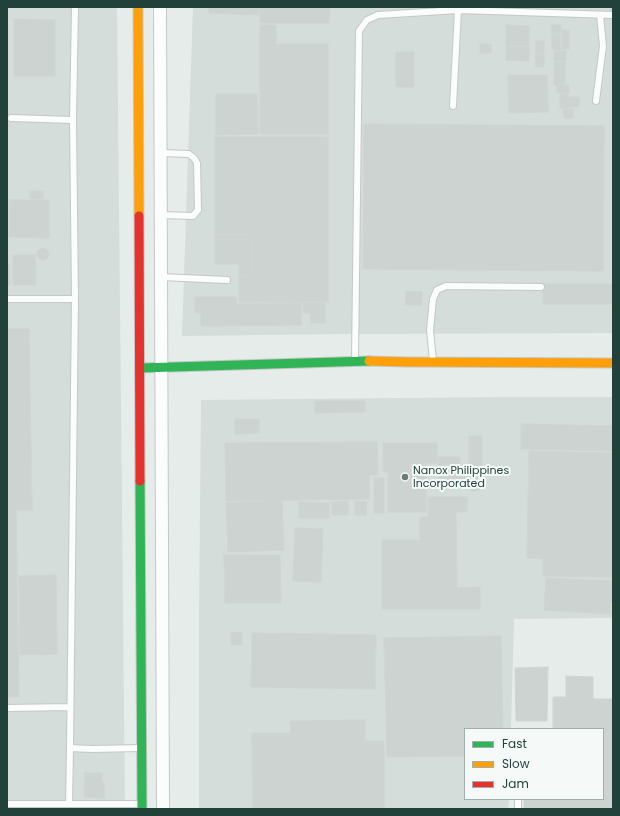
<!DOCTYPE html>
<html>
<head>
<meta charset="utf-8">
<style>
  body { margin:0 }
  #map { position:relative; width:620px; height:816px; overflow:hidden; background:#e6ece9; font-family:Poppins,sans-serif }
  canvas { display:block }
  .frame { position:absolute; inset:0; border:8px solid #22413b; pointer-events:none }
  .legend { position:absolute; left:464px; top:728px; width:140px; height:72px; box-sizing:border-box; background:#f5faf8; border:1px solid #a1b0ac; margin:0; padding:5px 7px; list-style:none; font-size:12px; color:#22413b }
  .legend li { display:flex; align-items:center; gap:8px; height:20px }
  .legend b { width:20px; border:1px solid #a1b0ac }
</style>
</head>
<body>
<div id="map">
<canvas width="620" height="816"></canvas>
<div class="frame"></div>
<ul class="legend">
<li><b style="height:5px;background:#30b455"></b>Fast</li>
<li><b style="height:5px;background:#ff9f0a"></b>Slow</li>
<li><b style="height:5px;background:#e5322d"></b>Jam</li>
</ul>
</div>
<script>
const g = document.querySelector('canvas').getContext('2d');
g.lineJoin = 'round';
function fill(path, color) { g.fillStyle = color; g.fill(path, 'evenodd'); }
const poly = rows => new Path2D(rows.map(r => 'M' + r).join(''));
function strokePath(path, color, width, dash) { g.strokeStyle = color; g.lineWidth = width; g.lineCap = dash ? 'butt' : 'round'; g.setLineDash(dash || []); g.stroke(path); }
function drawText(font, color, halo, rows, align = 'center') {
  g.font = font + ' Poppins,sans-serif'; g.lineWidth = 4; g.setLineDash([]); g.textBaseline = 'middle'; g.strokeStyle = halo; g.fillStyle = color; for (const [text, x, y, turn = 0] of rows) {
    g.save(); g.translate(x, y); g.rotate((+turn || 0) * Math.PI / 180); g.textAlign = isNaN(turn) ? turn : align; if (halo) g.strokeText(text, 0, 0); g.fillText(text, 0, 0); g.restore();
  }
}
const built = poly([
  [7,7,117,7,125,809,7,809],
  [193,7,613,7,613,333,345,334,182,336],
  [499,397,613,397,613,618,514,619,511,729,465,729,465,799,509,799,508,809,199,809,199,621,201,400]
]);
const building = poly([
  [209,7,259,7,259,15,209,13,209,7],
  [260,7,330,7,329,23,260,23,260,7],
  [610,7,613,7,613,12,610,12,610,7],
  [14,19,55,20,55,76,14,76,14,19],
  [260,25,276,25,276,44,328,44,328,134,260,134,260,25],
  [506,25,529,26,529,46,506,46,506,25],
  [551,25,561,25,561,33,552,33,551,25],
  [562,30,569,30,569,49,562,49,562,30],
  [552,34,560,34,561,50,552,50,552,34],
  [536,41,544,41,544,54,536,54,536,41],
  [480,44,491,44,491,53,480,53,480,44],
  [506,47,529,47,529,61,506,60,506,47],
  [566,51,566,61,554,61,554,52,566,51],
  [396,52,414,52,414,87,396,87,396,52],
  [535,55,544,55,544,67,536,67,535,55],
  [554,62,565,62,565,85,554,85,554,62],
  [508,75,547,75,548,112,509,113,508,75],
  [557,85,569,85,569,93,557,93,557,85],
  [560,93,567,93,568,108,560,108,560,93],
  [216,94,257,94,258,134,216,135,216,94],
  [568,97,579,97,579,107,568,107,568,97],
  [563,109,573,109,573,118,564,118,563,109],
  [364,124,604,126,603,271,363,269,364,124],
  [215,137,328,137,328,302,239,302,239,276,251,276,251,234,215,234,215,137],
  [30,191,43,191,43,199,30,199,30,191],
  [9,200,49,200,49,238,9,237,9,200],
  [215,234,251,234,251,276,239,276,239,264,215,264,215,234],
  '37 254a6 6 0 1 1 12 0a6 6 0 1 1-12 0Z',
  [13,255,35,255,36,285,13,285,13,255],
  [7,264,9,264,10,285,7,285,7,264],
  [543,284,613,284,613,304,543,304,543,284],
  [406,291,422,292,422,305,405,305,406,291],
  [195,297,236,297,236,304,301,303,301,325,201,326,201,313,195,313,195,297],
  [303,303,325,303,325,323,311,323,310,313,303,313,303,303],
  [7,329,29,329,32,510,16,510,19,697,7,697,7,329],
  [315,401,365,401,365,412,315,413,315,401],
  [235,419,259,419,259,433,235,434,235,419],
  [521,424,613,426,613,451,521,449,521,424],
  [469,436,482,436,482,470,469,471,469,436],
  [377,442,378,475,369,475,370,499,226,501,225,443,377,442],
  [383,443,437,443,437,463,426,463,426,512,388,512,388,472,383,472,383,443],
  [529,451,613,453,613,577,543,576,543,559,527,558,529,451],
  [438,457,460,457,460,473,479,473,479,491,470,491,470,482,439,482,438,457],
  [374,478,384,478,384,513,374,513,374,478],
  [428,497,467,497,467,512,456,512,457,588,480,587,480,609,382,609,382,540,420,540,420,517,428,517,428,497],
  [282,500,284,550,228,552,226,503,282,500],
  [348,501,348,515,332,515,331,502,348,501],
  [355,501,367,502,366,515,355,515,355,501],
  [299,502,329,503,329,518,299,518,299,502],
  [295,528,323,529,321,582,293,581,295,528],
  [224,555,280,555,281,603,225,603,224,555],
  [56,575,57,654,20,655,19,576,56,575],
  [546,578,613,581,613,602,610,602,610,614,544,610,546,578],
  [231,632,242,633,242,645,231,645,231,632],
  [252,633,376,635,375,689,251,687,252,633],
  [501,636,503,729,465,729,465,756,387,757,384,638,501,636],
  [548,667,547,721,516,721,515,668,548,667],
  [566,676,593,677,593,699,613,699,613,809,524,809,524,799,603,799,603,729,553,729,553,697,566,697,566,676],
  [365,720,365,741,384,741,384,809,253,809,252,733,291,733,290,721,365,720],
  [85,773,102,773,102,782,104,782,104,798,84,797,85,773]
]);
const lane = poly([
  [75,7,73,120,75,299,70,748,92,749,141,748],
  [596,101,603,46,600,15],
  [453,106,458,10],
  [11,118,73,120],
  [161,153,189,154,194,158,197,163,198,210,193,216,161,215],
  [161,277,227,280],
  [7,299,75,299],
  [355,360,359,31,367,20,378,15,458,10,613,15],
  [433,361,430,330,433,299,437,290,446,286,541,287],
  [7,708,70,707],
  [7,804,141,804],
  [69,804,70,748],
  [518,809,518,799]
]);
const street = poly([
  [160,7,163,809]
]);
const fast = poly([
  [140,368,369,361],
  [140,481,142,809]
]);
const slow = poly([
  [138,7,139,216],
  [369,361,408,362,613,363]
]);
const jam = poly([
  [139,216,140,481]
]);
const markers = [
  [405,477,4,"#677d78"]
];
const poiNames = [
  ["Nanox Philippines",413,471],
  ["Incorporated",413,484]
];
fill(built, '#d4ddd9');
fill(building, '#cdd3d1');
strokePath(building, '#cfd5d2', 1);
strokePath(lane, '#c3c9c7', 8);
strokePath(street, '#c3c9c7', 14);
strokePath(fast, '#c2c9c7', 11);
strokePath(slow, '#c2c9c7', 11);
strokePath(jam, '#c2c9c7', 11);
strokePath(lane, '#fbfcfc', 6);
strokePath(street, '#fbfcfc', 12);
strokePath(fast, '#30b455', 9);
strokePath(slow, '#ff9f0a', 9);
strokePath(jam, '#e5322d', 9);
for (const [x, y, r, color] of markers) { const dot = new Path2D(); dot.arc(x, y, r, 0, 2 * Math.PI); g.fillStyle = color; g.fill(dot); strokePath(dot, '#f5faf8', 1.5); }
drawText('11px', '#22413b', '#f5faf8', poiNames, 'left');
</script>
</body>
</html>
